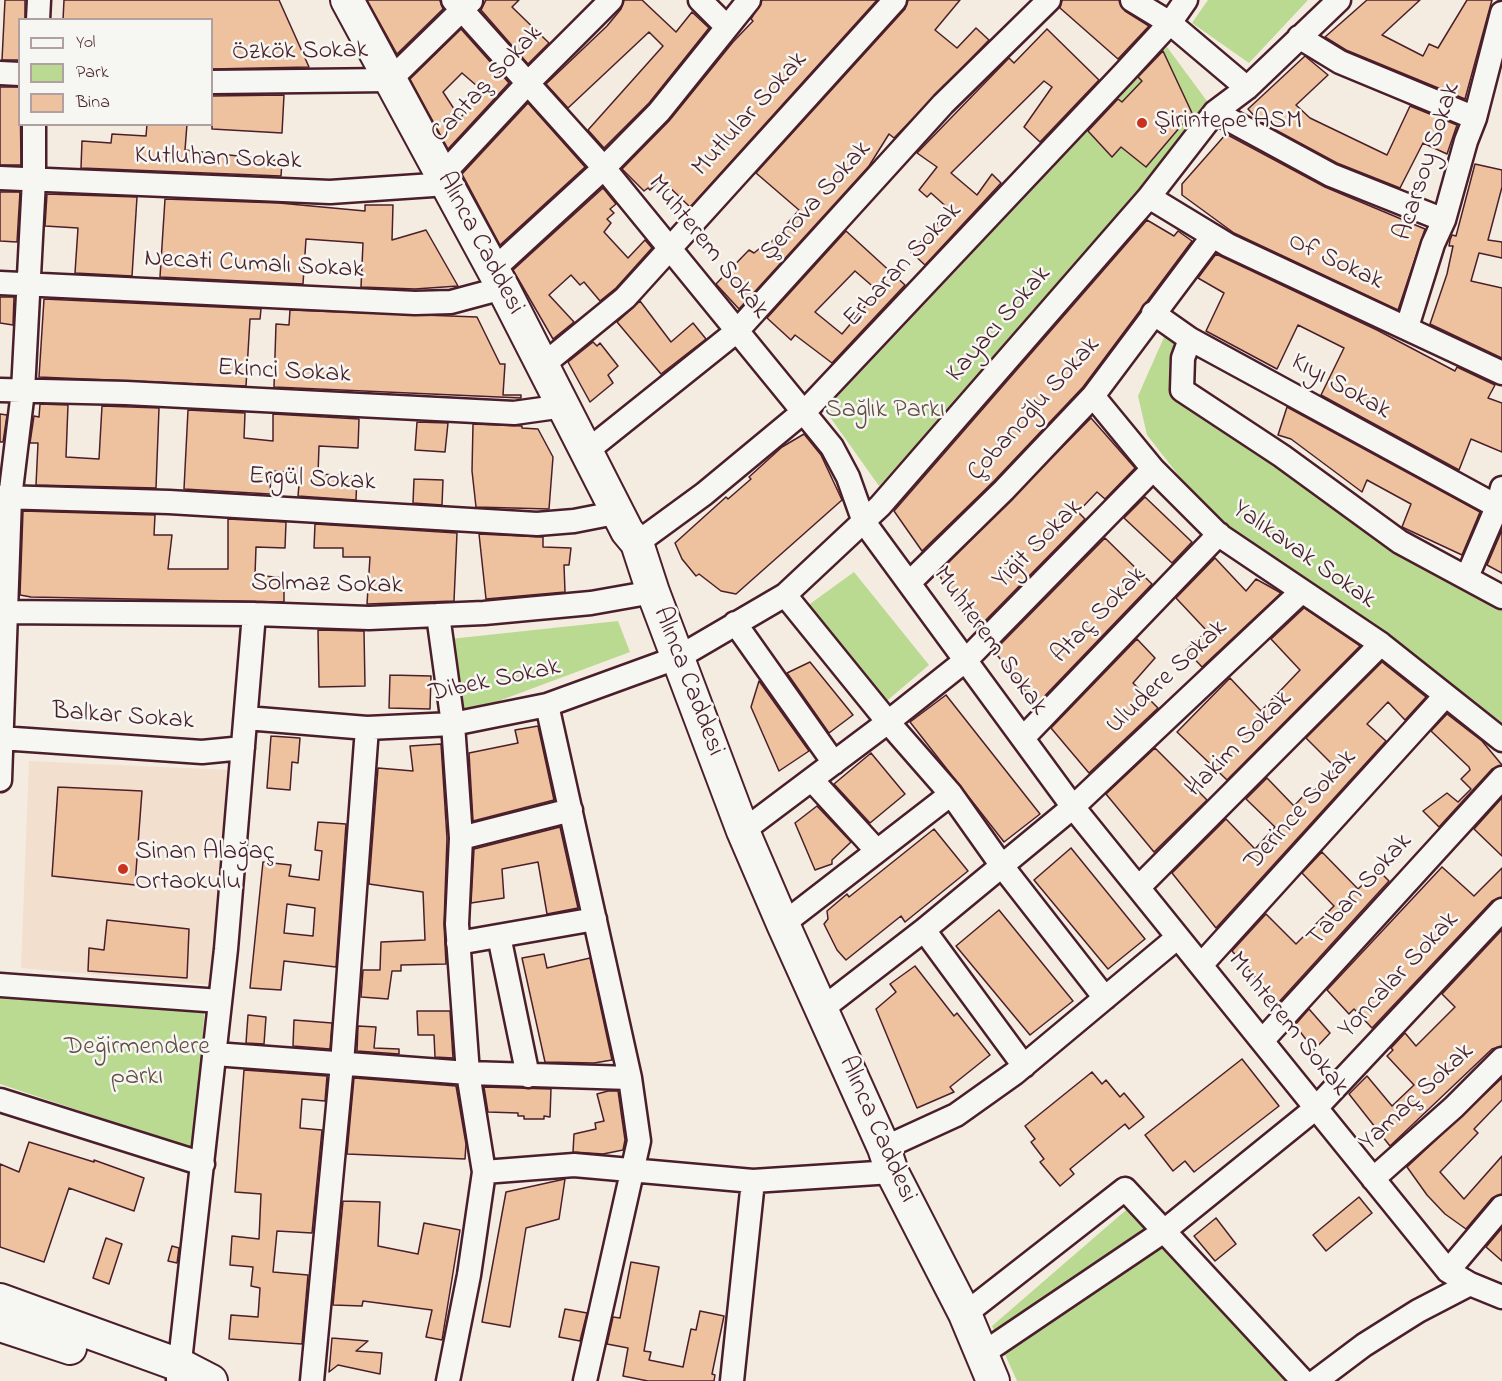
<!DOCTYPE html>
<html>
<head>
<meta charset="utf-8">
<style>
  body { margin:0 }
  #map { position:relative; width:1502px; height:1381px; overflow:hidden; background:#f4ece1; font-family:"Indie Flower",sans-serif }
  canvas { display:block }
  .legend { position:absolute; left:18px; top:18px; width:195px; height:108px; box-sizing:border-box; background:#f6f6f2; border:2px solid #b1a0a2; margin:0; padding:8px 10px; list-style:none; font-size:18px; color:#4a1f2b }
  .legend li { display:flex; align-items:center; gap:12px; height:30px }
  .legend b { width:30px; border:2px solid #b1a0a2 }
</style>
</head>
<body>
<div id="map">
<canvas width="1502" height="1381"></canvas>
<ul class="legend">
<li><b style="height:8px;background:#f6f6f2"></b>Yol</li>
<li><b style="height:16px;background:#bad991"></b>Park</li>
<li><b style="height:16px;background:#eec29e"></b>Bina</li>
</ul>
</div>
<script>
const g = document.querySelector('canvas').getContext('2d');
g.lineJoin = 'round';
function fill(path, color) { g.fillStyle = color; g.fill(path, 'evenodd'); }
const poly = rows => new Path2D(rows.map(r => 'M' + r).join(''));
function strokePath(path, color, width, dash) { g.strokeStyle = color; g.lineWidth = width; g.lineCap = dash ? 'butt' : 'round'; g.setLineDash(dash || []); g.stroke(path); }
function drawText(font, color, halo, rows, align = 'center') {
  g.font = font + ' "Indie Flower",sans-serif'; g.lineWidth = 5; g.setLineDash([]); g.textBaseline = 'middle'; g.strokeStyle = halo; g.fillStyle = color; for (const [text, x, y, turn = 0] of rows) {
    g.save(); g.translate(x, y); g.rotate((+turn || 0) * Math.PI / 180); g.textAlign = isNaN(turn) ? turn : align; if (halo) g.strokeText(text, 0, 0); g.fillText(text, 0, 0); g.restore();
  }
}
const built = poly([
  [29,761,228,770,214,985,21,968]
]);
const green = poly([
  [1208,0,1308,0,1249,63,1192,23],
  [1167,47,1215,112,879,486,825,410],
  [1165,335,1180,344,1176,388,1502,593,1502,722,1345,610,1237,540,1183,481,1147,435,1138,396],
  [854,572,929,665,882,705,803,609],
  [618,621,630,652,461,715,450,639],
  [0,993,205,1005,194,1149,0,1084],
  [1133,1204,1291,1381,1017,1381,992,1326]
]);
const building = poly([
  [5,0,25,0,25,20,20,20,20,60,2,60,5,0],
  [64,0,279,0,309,67,212,69,212,20,63,20,64,0],
  [367,0,440,0,443,9,397,54,367,0],
  [486,0,519,0,512,7,549,43,528,64,481,10,486,0],
  [624,0,642,0,676,32,692,12,709,28,649,103,604,148,588,130,663,46,649,32,568,108,546,84,607,26,621,9,624,0],
  [762,0,877,0,690,207,661,179,650,190,648,188,644,191,622,169,669,121,733,42,753,21,751,19,762,0],
  [908,0,960,0,935,30,957,48,976,28,989,40,894,138,889,134,869,166,739,309,716,284,749,250,754,253,765,244,767,247,799,210,756,173,905,9,908,0],
  [1062,0,1119,0,1125,11,1149,26,1118,59,1060,8,1062,0],
  [1367,0,1420,0,1382,35,1423,56,1429,44,1438,48,1467,0,1492,0,1465,99,1346,50,1325,37,1367,0],
  [461,29,509,83,448,149,410,79,461,29],
  [462,73,484,92,460,118,443,92,462,73],
  [1047,29,1099,80,1040,142,1024,127,1052,87,1044,81,951,173,977,195,992,174,1001,183,925,265,911,252,950,210,931,193,927,197,919,190,937,167,917,153,1009,58,1014,63,1047,29],
  [1163,51,1192,113,1146,167,1121,147,1112,157,1088,131,1118,99,1122,102,1142,81,1138,77,1163,51],
  [1305,56,1328,75,1296,105,1310,118,1387,155,1410,106,1457,125,1447,154,1423,143,1400,188,1337,163,1259,121,1248,109,1305,56],
  [0,87,20,87,21,165,0,165,0,87],
  [212,96,284,95,282,133,212,129,212,96],
  [528,103,585,167,500,245,462,174,528,103],
  [147,124,187,124,185,150,282,161,281,176,81,168,82,141,111,143,112,134,146,136,147,124],
  [1226,134,1325,187,1425,229,1398,310,1234,233,1182,195,1182,184,1226,134],
  [1475,164,1502,170,1502,187,1488,240,1502,242,1502,258,1479,253,1471,281,1502,288,1502,358,1430,324,1447,274,1453,246,1449,246,1450,240,1452,235,1456,236,1475,164],
  [603,188,616,204,610,209,614,213,607,219,611,223,604,232,628,258,645,240,652,248,616,288,600,301,584,282,580,285,571,275,549,295,574,322,553,339,513,270,603,188],
  [0,192,20,192,17,242,0,241,0,192],
  [47,194,137,197,132,276,75,273,78,228,45,226,47,194],
  [165,199,279,203,365,211,365,205,393,205,392,240,426,230,458,286,415,289,361,287,363,243,306,239,303,284,160,277,165,199],
  [1147,220,1174,236,1178,231,1192,241,1083,387,994,481,922,551,894,511,1147,220],
  [846,231,905,285,832,363,795,335,791,340,767,318,846,231],
  [855,271,878,291,842,334,815,312,855,271],
  [1216,254,1377,330,1455,371,1457,367,1495,385,1488,398,1502,403,1502,452,1471,439,1459,470,1321,395,1344,348,1298,325,1277,369,1206,331,1224,293,1198,278,1216,254],
  [0,297,14,297,13,325,0,323,0,297],
  [44,299,261,309,260,319,250,319,246,386,39,377,44,299],
  [640,301,671,342,693,323,706,339,661,374,617,322,640,301],
  [290,310,477,317,500,364,505,364,503,395,521,395,521,398,274,387,276,324,289,325,290,310],
  [593,342,597,346,600,343,618,366,608,375,613,383,590,402,568,362,593,342],
  [40,404,68,405,66,457,99,459,102,406,159,408,156,488,36,485,38,443,30,443,34,416,39,417,40,404],
  [1287,407,1480,512,1462,555,1402,527,1411,504,1367,480,1362,492,1291,439,1278,435,1287,407],
  [188,410,245,413,244,438,273,441,273,414,359,419,358,448,319,446,318,474,357,476,356,500,298,496,300,473,271,471,270,494,184,489,188,410],
  [0,414,7,415,3,442,0,442,0,414],
  [1091,418,1135,468,1105,499,1097,492,1078,512,1085,519,978,628,961,610,938,573,1091,418],
  [417,422,448,423,445,452,415,450,417,422],
  [473,424,522,426,522,428,538,429,553,457,549,509,476,507,472,471,473,424],
  [804,434,821,455,842,500,736,594,721,591,699,574,696,576,682,559,675,543,726,497,728,499,751,479,749,477,782,447,804,434],
  [414,479,443,480,442,505,413,503,414,479],
  [1145,497,1192,542,1172,563,1124,518,1145,497],
  [23,511,155,515,154,535,172,535,168,569,228,569,228,519,286,522,285,548,256,547,255,575,284,578,284,602,31,597,20,595,23,511],
  [315,524,457,533,454,601,367,604,370,557,343,557,343,548,314,548,315,524],
  [1502,530,1502,573,1487,565,1502,530],
  [479,534,543,537,543,547,571,548,569,565,564,565,565,592,486,599,479,534],
  [1105,538,1152,584,1036,705,994,651,1105,538],
  [1215,558,1246,591,1256,579,1281,593,1202,667,1186,650,1207,631,1176,598,1215,558],
  [1304,608,1360,646,1227,780,1177,732,1230,678,1261,711,1300,670,1271,639,1304,608],
  [318,630,364,631,365,686,319,687,318,630],
  [1137,639,1155,658,1133,683,1158,708,1089,773,1051,728,1137,639],
  [810,662,853,715,829,733,787,673,810,662],
  [1382,662,1426,697,1405,720,1388,702,1367,724,1386,741,1216,928,1172,873,1226,819,1255,849,1275,827,1246,799,1267,778,1294,806,1307,792,1312,789,1314,791,1336,768,1306,738,1382,662],
  [390,675,431,676,430,709,389,708,390,675],
  [759,681,809,751,779,771,751,707,759,681],
  [946,695,1040,814,1004,842,910,722,946,695],
  [1447,714,1482,741,1502,765,1492,769,1439,827,1423,811,1447,793,1458,802,1471,789,1461,779,1470,770,1469,767,1431,731,1447,714],
  [538,726,554,800,473,821,469,753,518,743,515,730,538,726],
  [271,736,300,738,298,763,292,762,290,790,267,788,271,736],
  [441,744,447,838,444,924,446,964,401,965,401,971,392,971,388,999,361,997,363,970,380,970,381,942,425,940,423,892,369,884,378,768,413,771,410,746,441,744],
  [1155,748,1207,800,1154,852,1106,794,1155,748],
  [871,753,905,794,870,823,834,784,871,753],
  [58,787,142,791,135,885,52,876,58,787],
  [1502,798,1502,856,1474,829,1502,798],
  [817,806,851,842,832,860,832,864,815,870,795,823,817,806],
  [318,822,346,824,336,967,284,961,281,990,250,988,263,862,291,865,289,876,319,880,322,851,315,850,318,822],
  [287,904,315,908,313,936,284,933,287,904],
  [560,827,578,908,547,914,538,862,502,869,504,898,471,903,474,849,560,827],
  [934,829,968,871,905,922,901,916,846,960,837,950,824,924,828,919,827,911,847,894,849,897,934,829],
  [1071,848,1145,939,1108,969,1034,880,1071,848],
  [1322,852,1358,889,1378,870,1389,881,1278,1003,1232,951,1266,914,1296,944,1334,906,1302,873,1322,852],
  [1442,867,1474,896,1502,868,1502,897,1492,901,1372,1028,1354,1009,1349,1014,1327,990,1442,867],
  [999,910,1073,1001,1030,1035,956,946,999,910],
  [107,920,189,929,187,978,88,971,89,948,104,950,107,920],
  [1502,930,1502,1046,1492,1049,1390,1146,1349,1094,1367,1076,1392,1106,1414,1085,1387,1056,1393,1050,1391,1048,1405,1033,1416,1046,1455,1007,1442,994,1502,930],
  [544,954,547,968,590,958,612,1060,594,1063,545,1062,522,958,544,954],
  [915,966,954,1016,957,1013,990,1055,950,1087,954,1092,917,1108,876,1009,896,992,890,984,915,966],
  [1309,1009,1330,1033,1314,1050,1295,1025,1309,1009],
  [417,1011,450,1011,453,1058,435,1057,434,1035,418,1035,417,1011],
  [248,1015,266,1017,264,1044,246,1043,248,1015],
  [294,1020,332,1023,330,1049,293,1046,294,1020],
  [358,1026,376,1027,374,1048,399,1049,399,1054,357,1051,358,1026],
  [1242,1059,1279,1106,1194,1172,1185,1161,1173,1171,1145,1135,1242,1059],
  [244,1070,327,1076,325,1101,302,1099,300,1128,322,1130,312,1233,277,1231,273,1272,308,1275,302,1344,229,1339,231,1315,258,1317,260,1288,251,1286,253,1267,230,1265,232,1236,259,1239,261,1194,235,1192,244,1070],
  [1092,1072,1102,1084,1106,1080,1120,1097,1124,1093,1144,1117,1129,1129,1125,1124,1070,1169,1074,1174,1060,1186,1040,1162,1044,1159,1031,1142,1035,1139,1025,1126,1092,1072],
  [354,1078,456,1086,466,1144,465,1159,347,1154,354,1078],
  [1502,1078,1502,1100,1474,1129,1478,1133,1440,1172,1464,1199,1502,1156,1502,1194,1492,1198,1466,1229,1445,1214,1427,1195,1407,1167,1502,1078],
  [484,1087,551,1089,550,1117,544,1116,544,1119,524,1119,524,1116,518,1116,518,1113,488,1112,484,1087],
  [608,1091,618,1091,625,1140,623,1150,603,1154,573,1152,574,1134,596,1129,595,1123,604,1121,597,1094,608,1091],
  [29,1142,94,1162,94,1160,144,1178,134,1211,69,1188,44,1262,0,1247,0,1164,19,1172,29,1142],
  [565,1179,559,1219,526,1228,510,1327,482,1322,506,1192,565,1179],
  [1359,1197,1372,1213,1326,1251,1313,1235,1359,1197],
  [343,1201,380,1202,378,1246,418,1254,424,1223,460,1230,442,1340,426,1337,432,1310,363,1301,362,1306,333,1305,343,1201],
  [1216,1218,1236,1244,1215,1261,1194,1236,1216,1218],
  [1502,1228,1502,1261,1486,1247,1502,1228],
  [106,1238,122,1244,109,1284,93,1278,106,1238],
  [172,1246,179,1248,177,1263,168,1261,172,1246],
  [631,1262,659,1267,644,1351,651,1352,649,1360,683,1367,691,1329,696,1330,700,1311,724,1316,712,1374,715,1375,714,1381,648,1381,623,1376,628,1348,607,1344,613,1317,620,1318,631,1262],
  [565,1309,587,1313,580,1341,559,1337,565,1309],
  [332,1338,368,1341,356,1351,382,1353,380,1374,338,1365,329,1372,332,1338]
]);
const minor = poly([
  [453,0,604,168,832,447,848,477,864,522,1073,807,1316,1108,1448,1271,1470,1284,1502,1297],
  [700,0,726,26],
  [1132,0,1170,23,1247,88],
  [38,20,39,0],
  [1299,37,1340,62,1475,118],
  [0,73,20,74],
  [212,82,390,80,471,1],
  [1215,112,1331,175,1444,220],
  [0,178,330,192,433,185,527,84,611,0],
  [1149,197,1228,245,1502,373],
  [493,270,604,168,659,112,749,0],
  [0,283,415,303,451,302,503,288],
  [1153,313,1190,339,1502,509],
  [1407,327,1433,244,1444,220,1466,141,1475,118,1502,13],
  [1190,339,1183,358,1182,390,1282,456,1400,542,1502,597],
  [543,365,625,298,895,0],
  [0,390,126,393,514,413,564,406],
  [1093,396,1153,469,1219,535,1381,644,1502,740],
  [587,451,737,331,943,104,1049,0],
  [0,497,169,502,537,524,574,521,620,512],
  [637,543,704,494,809,407,1124,73,1170,23,1186,0],
  [1467,577,1497,507,1502,488],
  [910,582,1004,490,1093,396,1212,237],
  [785,595,888,722,951,794,1002,866,1105,998],
  [0,612,254,614,369,618,484,613,591,603,653,592],
  [438,615,453,724,461,838,457,924,468,1073,484,1172,469,1275,448,1381],
  [735,623,834,763],
  [547,705,630,1078,639,1141,585,1381],
  [246,718,367,728,453,724,547,705,679,657,785,595,880,506,1149,197,1215,112,1247,88,1339,0],
  [0,738,202,752,243,748],
  [1023,738,1219,534],
  [0,780,10,498,23,391,34,180,34,124],
  [812,780,877,851],
  [743,831,888,722,966,660,1153,469],
  [461,838,571,810],
  [1140,886,1381,644],
  [783,924,951,794],
  [924,930,1073,807,1301,592],
  [499,936,528,1076],
  [458,943,595,919],
  [1202,964,1445,696],
  [0,985,220,1001],
  [822,1009,924,930,1024,1066],
  [1262,1041,1502,778],
  [215,1054,468,1073,630,1078],
  [0,1100,203,1164],
  [884,1148,956,1115,1015,1073,1178,937],
  [484,1172,574,1165,753,1181,732,1381],
  [1373,1179,1454,1107,1502,1059],
  [753,1181,892,1172],
  [1448,1271,1502,1207],
  [965,1314,1125,1189,1303,1381],
  [982,1354,1164,1231,1316,1108,1502,910],
  [178,1379,226,949,254,614],
  [312,1381,342,1064,367,728],
  [1316,1381,1364,1345,1418,1311,1470,1284]
]);
const secondary = poly([
  [347,0,503,288,627,531,637,543,653,592,743,831,783,924,884,1148,892,1172,965,1314,993,1381],
  [0,1300,182,1366,211,1381],
  [0,1325,70,1348]
]);
const markers = [
  [1142,123,6,"#c8321e"],
  [123,869,6,"#c8321e"]
];
const streetNames = [
  ["Özkök Sokak",300,53,-1],
  ["Cantaş Sokak",488,85,-47],
  ["Mutlular Sokak",751,115,-48],
  ["Kutluhan Sokak",218,160,2],
  ["Acarsoy Sokak",1429,162,-72],
  ["Şenova Sokak",817,202,-48],
  ["Alınca Caddesi",479,244,62],
  ["Muhterem Sokak",707,248,51],
  ["Of Sokak",1335,263,25],
  ["Necati Cumalı Sokak",254,266,3],
  ["Erbaran Sokak",904,266,-47],
  ["Kayacı Sokak",1000,325,-49],
  ["Ekinci Sokak",284,373,3],
  ["Kıyı Sokak",1340,388,29],
  ["Çobanoğlu Sokak",1035,410,-48],
  ["Ergül Sokak",312,481,3],
  ["Yiğit Sokak",1039,545,-45],
  ["Yalıkavak Sokak",1303,556,35],
  ["Solmaz Sokak",327,586,1],
  ["Ataç Sokak",1100,616,-46],
  ["Muhterem Sokak",989,642,54],
  ["Uludere Sokak",1168,678,-43],
  ["Dibek Sokak",495,682,-12],
  ["Alınca Caddesi",687,682,69],
  ["Balkar Sokak",123,718,4],
  ["Hakim Sokak",1240,745,-45],
  ["Derince Sokak",1302,811,-48],
  ["Taban Sokak",1361,891,-48],
  ["Yoncalar Sokak",1400,976,-47],
  ["Muhterem Sokak",1287,1025,51],
  ["Yamaç Sokak",1418,1098,-43],
  ["Alınca Caddesi",876,1130,66]
];
const poiNames = [
  ["Şirintepe ASM",1154,123],
  ["Sinan Alağaç",135,854],
  ["Ortaokulu",135,884]
];
const parkNames = [
  ["Sağlık Parkı",885,412],
  ["Değirmendere",137,1049],
  ["parkı",137,1079]
];
fill(built, '#f2dfcd');
fill(green, '#bad991');
fill(building, '#eec29e');
strokePath(building, '#4a1f2b', 1.5);
strokePath(minor, '#4a1f2b', 27);
strokePath(secondary, '#4a1f2b', 36);
strokePath(minor, '#f6f6f2', 22);
strokePath(secondary, '#f6f6f2', 32);
for (const [x, y, r, color] of markers) { const dot = new Path2D(); dot.arc(x, y, r, 0, 2 * Math.PI); g.fillStyle = color; g.fill(dot); strokePath(dot, '#f6f6f2', 2); }
drawText('26px', '#4a1f2b', '#f6f6f2', streetNames);
drawText('26px', '#4a1f2b', '#f6f6f2', poiNames, 'left');
drawText('26px', '#664e44', '#f6f6f2', parkNames);
</script>
</body>
</html>
